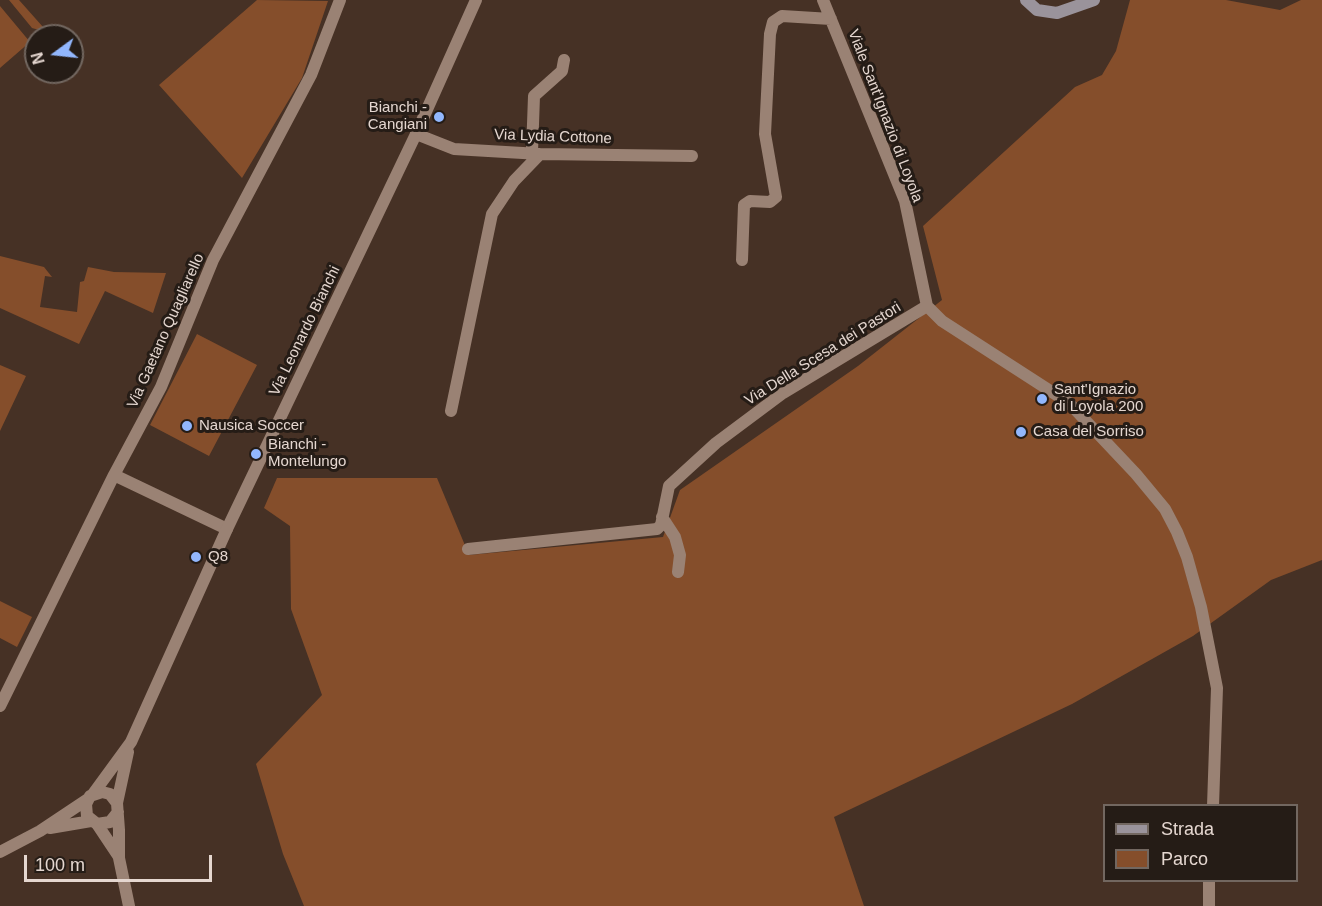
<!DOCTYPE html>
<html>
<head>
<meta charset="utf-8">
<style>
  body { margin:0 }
  #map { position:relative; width:1322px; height:906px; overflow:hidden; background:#463125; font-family:Arial,sans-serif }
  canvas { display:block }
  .legend { position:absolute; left:1103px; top:804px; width:195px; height:78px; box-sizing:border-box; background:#251c16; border:2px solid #726760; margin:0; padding:8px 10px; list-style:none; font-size:18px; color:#e5d7d0 }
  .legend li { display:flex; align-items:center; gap:12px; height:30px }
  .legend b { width:30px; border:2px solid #726760 }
  .north { position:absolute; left:24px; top:24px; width:60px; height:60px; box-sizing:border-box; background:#251c16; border:2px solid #726760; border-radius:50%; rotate:255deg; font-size:16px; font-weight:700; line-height:24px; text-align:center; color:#e5d7d0 }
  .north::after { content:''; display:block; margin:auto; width:21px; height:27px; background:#92b7fd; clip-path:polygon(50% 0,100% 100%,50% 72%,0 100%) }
  .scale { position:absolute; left:24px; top:855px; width:188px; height:27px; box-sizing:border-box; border:3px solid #e5d7d0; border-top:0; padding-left:8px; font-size:18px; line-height:21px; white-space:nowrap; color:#e5d7d0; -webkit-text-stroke:4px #251c16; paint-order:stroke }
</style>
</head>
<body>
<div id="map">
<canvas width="1322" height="906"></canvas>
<ul class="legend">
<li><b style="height:8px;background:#9a939b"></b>Strada</li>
<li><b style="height:16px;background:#854e2b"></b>Parco</li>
</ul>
<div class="north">N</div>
<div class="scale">100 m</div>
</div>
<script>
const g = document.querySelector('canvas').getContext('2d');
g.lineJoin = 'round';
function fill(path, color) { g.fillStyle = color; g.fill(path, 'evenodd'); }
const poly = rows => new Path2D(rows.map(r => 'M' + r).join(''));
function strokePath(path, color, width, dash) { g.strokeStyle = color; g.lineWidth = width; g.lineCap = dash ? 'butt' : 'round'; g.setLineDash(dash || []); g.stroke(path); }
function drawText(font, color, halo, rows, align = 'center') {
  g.font = font + ' Arial,sans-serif'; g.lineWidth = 6; g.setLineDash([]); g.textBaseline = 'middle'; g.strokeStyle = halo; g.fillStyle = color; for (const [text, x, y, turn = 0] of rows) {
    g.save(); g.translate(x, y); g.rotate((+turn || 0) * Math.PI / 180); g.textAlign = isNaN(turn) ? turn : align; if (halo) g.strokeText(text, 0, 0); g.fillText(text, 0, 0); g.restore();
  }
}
const green = poly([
  [9,0,19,0,43,27,39,30,32,28],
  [257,0,328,1,302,78,242,178,159,85],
  [1130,0,1226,0,1280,10,1301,0,1322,0,1322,560,1271,580,1193,636,1072,704,834,817,864,906,304,906,283,854,256,764,322,695,291,609,290,526,264,508,277,478,437,478,469,555,663,537,680,490,858,366,942,300,923,226,1075,87,1102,75,1116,51],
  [0,6,30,42,0,68],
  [0,256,44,267,52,277,45,276,40,307,77,312,80,282,84,281,88,267,114,272,166,273,153,313,105,291,79,344,0,308],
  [197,334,257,365,209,456,150,425],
  [0,365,26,376,0,431],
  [0,601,32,617,17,647,0,638]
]);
const minor = poly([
  [823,0,905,201,927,306,942,321,1069,403,1136,474,1165,509,1177,532,1187,557,1201,607,1217,688,1213,806],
  [416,134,454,149,540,154,692,156],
  [532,152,534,96,562,71,564,60],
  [742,260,744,205,750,201,770,202,776,197,765,134,770,34,773,22,782,16,831,19],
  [451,411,492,214,514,181,540,154],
  [114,475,227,529],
  [662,517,675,537,680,555,678,572],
  [468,549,657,529,661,525,669,486,716,443,783,393,927,306],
  [0,706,114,475,161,387,213,260,311,75,340,0],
  [1209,906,1209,880]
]);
const tertiary = poly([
  [93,794,131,742,227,529,416,134,476,0],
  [117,803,128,752],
  [118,812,110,822,97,824,87,816,86,804,90,796,102,792,110,794,117,803,119,830,119,858,129,906],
  [97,824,119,857],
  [50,828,91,821],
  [0,852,40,831,88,799]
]);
const secondary = poly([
  [1026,0,1037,10,1057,13,1094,0]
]);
const markers = [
  [439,117,6,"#92b7fd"],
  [1042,399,6,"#92b7fd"],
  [187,426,6,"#92b7fd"],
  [1021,432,6,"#92b7fd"],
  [256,454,6,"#92b7fd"],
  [196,557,6,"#92b7fd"]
];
const poiNames = [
  ["Bianchi -",427,108,"right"],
  ["Cangiani",427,125,"right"],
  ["Sant'Ignazio",1054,390],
  ["di Loyola 200",1054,407],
  ["Nausica Soccer",199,426],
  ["Casa del Sorriso",1033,432],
  ["Bianchi -",268,445],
  ["Montelungo",268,462],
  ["Q8",208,557]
];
const streetNames = [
  ["Viale Sant'Ignazio di Loyola",885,116,69],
  ["Via Lydia Cottone",553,137,2],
  ["Via Gaetano Quagliarello",166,331,-66],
  ["Via Leonardo Bianchi",305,331,-64],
  ["Via Della Scesa dei Pastori",823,354,-32]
];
fill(green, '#854e2b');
strokePath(minor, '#9a8274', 12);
strokePath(tertiary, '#9a8274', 12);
strokePath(secondary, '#9a939b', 12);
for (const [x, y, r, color] of markers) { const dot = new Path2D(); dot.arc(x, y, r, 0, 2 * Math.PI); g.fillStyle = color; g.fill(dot); strokePath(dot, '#251c16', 2); }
drawText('15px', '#e5d7d0', '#251c16', poiNames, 'left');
drawText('15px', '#e5d7d0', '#251c16', streetNames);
</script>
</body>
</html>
